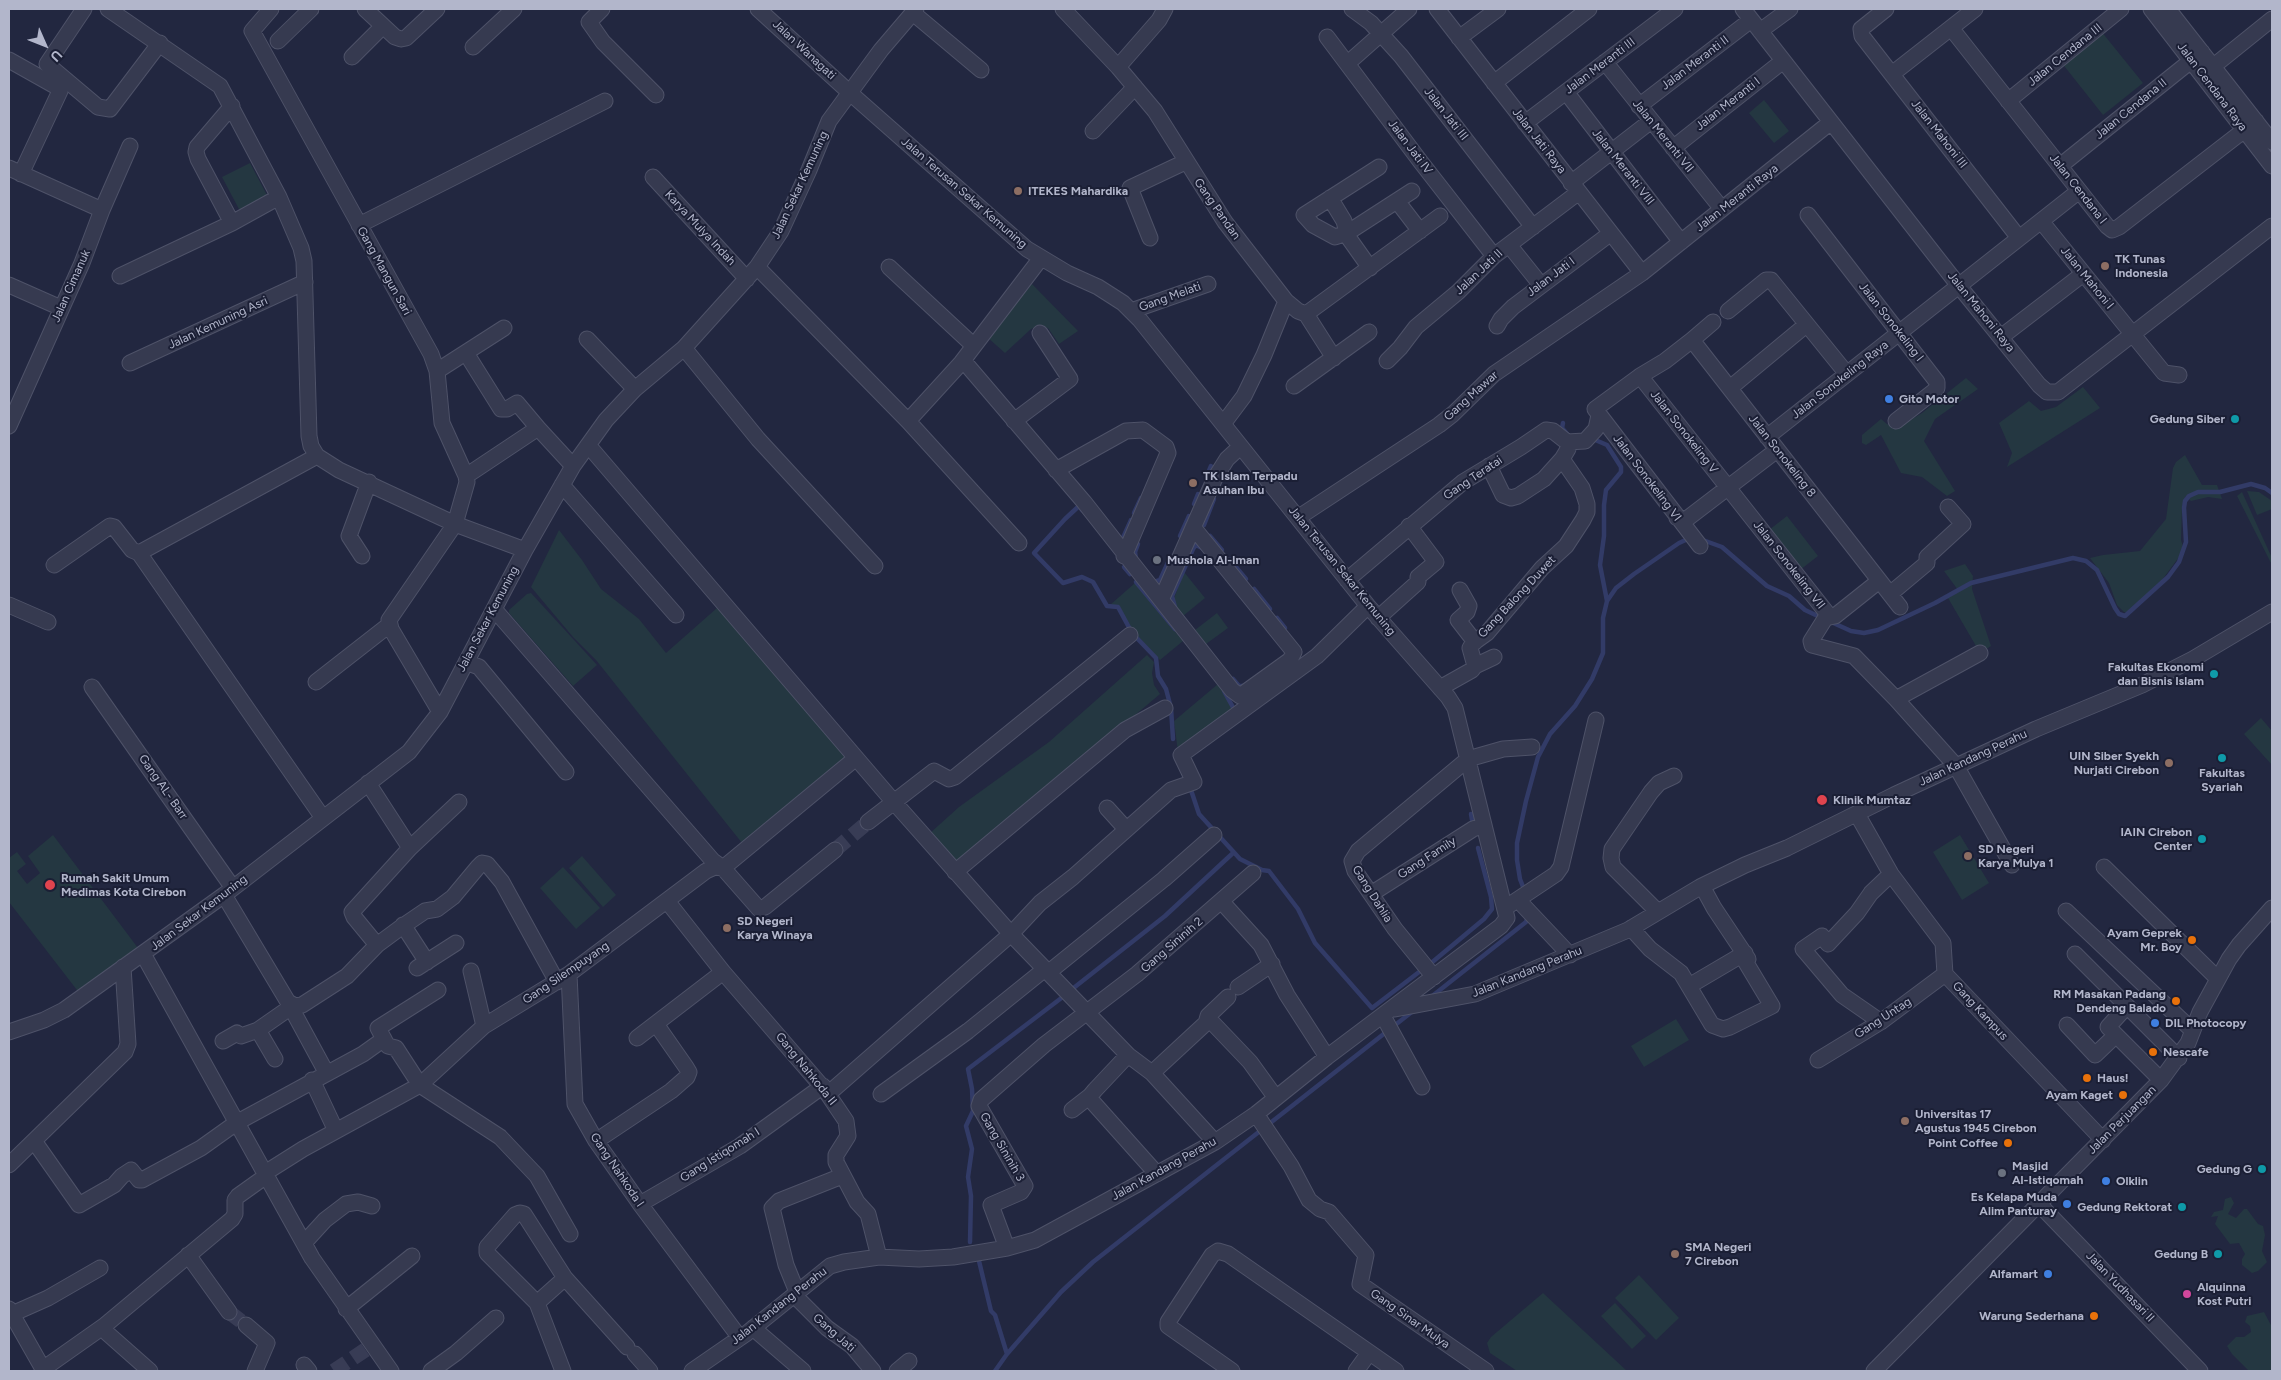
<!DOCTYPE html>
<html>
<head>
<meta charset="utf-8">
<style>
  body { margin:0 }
  #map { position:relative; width:2281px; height:1380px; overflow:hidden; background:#222740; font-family:Figtree,sans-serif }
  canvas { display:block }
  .frame { position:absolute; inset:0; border:10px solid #b2b6cb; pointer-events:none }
  .north { position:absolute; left:20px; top:20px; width:50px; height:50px; -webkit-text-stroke:4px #1b1f35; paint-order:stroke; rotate:134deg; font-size:14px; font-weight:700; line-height:20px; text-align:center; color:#b2b6cb }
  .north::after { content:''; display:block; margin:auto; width:18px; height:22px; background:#b2b6cb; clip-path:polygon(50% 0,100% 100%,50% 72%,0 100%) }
</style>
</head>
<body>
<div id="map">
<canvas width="2281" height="1380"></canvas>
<div class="frame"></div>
<div class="north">U</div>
</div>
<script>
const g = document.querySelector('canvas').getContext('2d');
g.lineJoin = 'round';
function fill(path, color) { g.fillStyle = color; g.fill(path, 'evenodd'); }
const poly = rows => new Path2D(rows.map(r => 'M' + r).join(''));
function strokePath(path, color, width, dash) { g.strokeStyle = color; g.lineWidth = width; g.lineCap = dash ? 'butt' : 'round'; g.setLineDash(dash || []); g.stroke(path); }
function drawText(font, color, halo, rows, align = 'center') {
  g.font = font + ' Figtree,sans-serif'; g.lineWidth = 4; g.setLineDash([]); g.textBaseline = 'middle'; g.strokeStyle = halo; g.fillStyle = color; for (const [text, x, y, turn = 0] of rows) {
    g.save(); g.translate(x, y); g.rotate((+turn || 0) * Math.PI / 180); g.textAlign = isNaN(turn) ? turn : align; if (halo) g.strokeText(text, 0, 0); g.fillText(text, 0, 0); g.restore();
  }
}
const green = poly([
  [2101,31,2143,83,2103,115,2061,62],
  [1764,100,1789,131,1774,143,1749,113],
  [250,163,268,197,240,211,222,177],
  [1032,284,1078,331,1059,344,1048,328,1038,326,1031,329,1005,353,987,337],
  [1966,378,1978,389,1935,419,1924,441,1955,491,1947,496,1922,477,1901,473,1881,435,1866,445,1862,443,1862,435,1881,419,1887,424,1899,427,1922,413],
  [2083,387,2100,408,2007,467,2012,453,1999,423,2029,401,2041,411,2056,407],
  [2185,455,2202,485,2217,485,2222,499,2208,497,2191,501,2186,496,2182,507,2181,540,2183,547,2179,557,2162,580,2127,613,2124,612,2117,605,2109,583,2090,558,2103,555,2140,551,2166,519,2173,468,2176,462],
  [2247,491,2259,492,2272,501,2272,509,2257,515],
  [2242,492,2272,558,2272,565,2237,496],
  [1787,516,1818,556,1800,570,1769,530],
  [559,530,582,560,601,589,639,619,666,653,717,608,849,758,742,843,596,660,573,637,531,587],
  [1965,564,1973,576,1972,589,1991,646,1983,651,1976,646,1948,598,1958,590,1944,571],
  [1184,572,1205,598,1183,616,1173,601],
  [1135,583,1183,641,1160,660,1133,633,1119,605,1110,605],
  [531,593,597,665,573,686,509,613,509,610,527,594],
  [1217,613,1228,628,1206,644,1195,630],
  [1147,655,1154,662,1152,673,1154,685,1160,694,957,866,929,834,959,807,1049,742],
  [1218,684,1234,711,1178,752,1174,721],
  [2261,718,2272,731,2272,765,2244,734],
  [53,835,141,952,80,994,9,902,9,858,17,852,26,864,17,871,27,884,40,873,28,856],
  [1960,835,1989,883,1962,900,1933,852],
  [582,856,616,895,603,907,569,868],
  [563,867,600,908,576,929,540,888],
  [1676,1019,1689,1040,1644,1067,1631,1046],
  [2231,1197,2234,1203,2228,1214,2236,1218,2244,1209,2247,1209,2258,1224,2263,1226,2265,1235,2262,1251,2267,1262,2258,1271,2252,1273,2242,1265,2242,1259,2245,1254,2239,1243,2230,1244,2215,1224,2218,1216,2211,1217,2214,1212,2223,1210,2225,1199],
  [1639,1275,1679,1318,1656,1340,1615,1298],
  [1543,1293,1627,1371,1517,1371,1490,1353,1487,1343,1491,1337],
  [1615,1303,1646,1336,1632,1349,1601,1316],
  [2264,1312,2272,1327,2272,1371,2249,1371,2232,1354,2227,1346,2236,1337,2244,1337,2251,1332,2250,1326,2245,1322,2247,1316]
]);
const stream = poly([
  [1563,423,1562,428,1568,435],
  [1208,473,1211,466],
  [1194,504,1198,494],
  [1082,510,1079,506,1065,519,1034,553,1063,583,1082,577,1093,582,1107,606,1118,607,1132,633,1156,658,1158,676,1166,689,1171,708,1173,739],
  [1134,513,1141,498],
  [1204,525,1214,499],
  [1180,536,1189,516],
  [1210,536,1222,550],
  [1119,537,1122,540,1131,520],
  [1700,539,1722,547,1767,586,1789,596,1805,610,1822,618],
  [1136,559,1135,552,1138,544],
  [1230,560,1246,579],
  [1124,567,1130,574],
  [1152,579,1154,582,1160,580,1170,558],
  [1136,582,1175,629],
  [1254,589,1270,609],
  [1607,601,1616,588,1634,574,1679,543,1690,538],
  [1175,607,1172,596,1193,549,1196,545,1202,548],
  [1277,618,1285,628],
  [1829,621,1851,631,1864,633,1878,630,1935,603,1971,583,2073,558,2086,561,2097,570,2115,608,2119,614,2125,616,2168,577,2179,562,2186,542,2184,508,2185,501,2189,496,2198,492,2220,492,2251,484,2265,488,2272,493],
  [1233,679,1239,686,1246,686],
  [1224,691,1235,711],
  [1190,787,1199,814,1240,859,1262,870,1269,871,1298,909,1315,943,1372,1008,1423,969],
  [1471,814,1473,825],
  [1525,892,1520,879,1517,860,1517,843,1526,801,1538,757,1550,734,1575,706,1592,679,1603,653,1603,618,1607,601,1600,565,1604,536,1604,505,1606,490,1621,472,1621,467,1607,445,1593,439],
  [1430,964,1484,919,1492,909,1491,897,1478,848],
  [1071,990,1165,916,1233,853],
  [1431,997,1526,922,1528,916],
  [970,1242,971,1196,968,1177,972,1149,966,1126,973,1111,972,1089,968,1069,1064,996],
  [979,1261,991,1311,995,1315,1007,1354],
  [995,1371,1007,1354,1061,1292,1093,1262,1413,1011]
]);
const minorTunnel = poly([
  [835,850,868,822],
  [229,1312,246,1325],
  [334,1371,371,1346]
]);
const minor = poly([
  [84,9,47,64,98,107,110,109,160,43],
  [108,9,220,86,279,197,301,248,304,261,309,436,311,446,317,456,339,470,455,524,525,550],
  [271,9,252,31,431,354,437,371,442,423,466,476,467,482,455,524,389,620,391,629,440,712],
  [365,9,395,37,401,39,406,38,437,9],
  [602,9,589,22,603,42,656,95],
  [1063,9,1118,67,1155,111,1225,222,1286,301,1298,311,1306,314,1440,216],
  [1352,9,1371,23,1401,56,1533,227],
  [1437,9,1642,273],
  [1743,9,1959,286,2039,385,2047,392,2058,392,2272,226],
  [1886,9,1861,29,1862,36,2019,238],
  [2151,9,2272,166],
  [2168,9,2272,142],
  [913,13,981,70],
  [1951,28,2107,226,2112,230,2119,227,2256,121],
  [1760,31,1790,9],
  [1327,37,1420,161,1494,256],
  [1459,38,1498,9],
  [278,41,311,9],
  [473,47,514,9],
  [352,57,383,26],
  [9,60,57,87,60,91,21,174],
  [1605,62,1722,209],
  [1348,63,1409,9],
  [1118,67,1159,20,1165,9],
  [2205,73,2272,19],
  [1892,74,1975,9],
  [1494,83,1589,9],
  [1566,92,1681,242],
  [2008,101,2121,9],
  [232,106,197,147,196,152,198,159,232,223],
  [1639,106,1751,20],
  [1525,123,1675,9],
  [1093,131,1135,87],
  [1673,148,1783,61],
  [2060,166,2202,52],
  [1379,167,1304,215,1313,225,1335,237,1347,233,1412,191],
  [9,168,102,210],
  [653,177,747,279],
  [1571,183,1651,121],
  [1330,198,1344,221,1348,237,1370,268],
  [1397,201,1420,231],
  [1808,215,1937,382,1937,388,1933,392,1896,421],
  [2041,221,2164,373,2179,375],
  [359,225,605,101],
  [1150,238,1130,188,1185,162],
  [1509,245,1541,285],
  [757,267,908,421],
  [889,267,974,346],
  [120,276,232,223,279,197],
  [9,285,61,308],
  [1131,311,1208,284],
  [1728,311,1766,280,1771,280,1847,374],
  [1306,314,1334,358],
  [1713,322,1692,340,1900,607],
  [1497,326,1501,319,1513,307,1611,233],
  [2001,337,2083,274],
  [587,339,635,389],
  [1692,340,1665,361,1640,376,1595,409,1700,546],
  [684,348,758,439,875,566],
  [466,353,501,409,507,409,517,403,538,428],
  [1387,361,1400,348,1416,327,1458,292,1494,256,1579,192],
  [130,363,305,282],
  [967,365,1084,502,1232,690,1240,696,1290,660,1294,652,1193,527],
  [437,371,504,328],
  [1640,376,1830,617,1835,616,1879,581],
  [1294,386,1369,332],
  [1730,388,1806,325],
  [1014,421,1070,379,1040,333],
  [1223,424,1244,396,1264,355,1286,301],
  [9,426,82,263,102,210,130,146],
  [1767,437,2079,191],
  [588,445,893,801,1011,934,1128,1055,1152,1073,1215,1142],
  [1489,466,1503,495,1511,498,1518,496,1544,479,1562,459],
  [1056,470,1126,431,1143,430,1166,447,1168,453,1124,556],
  [466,476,538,428,573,466],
  [562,485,676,615],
  [1299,517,1439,425,1453,414,1494,374,1642,273,1831,122],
  [1677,518,1683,520,1688,518,1777,450],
  [1019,543,908,421,961,363,1041,258],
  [139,553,323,818],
  [362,556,349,536,369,482],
  [54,565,110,526,114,527,132,550,139,553,317,456],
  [1347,580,1463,482,1521,447,1546,430,1553,431,1567,442,1585,441,1596,429,1599,415],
  [1460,590,1469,606,1467,612,1458,620,1475,642],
  [1890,594,1927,563,1927,557,1963,524,1948,507],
  [1161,600,1215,478,1227,459,1240,447],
  [9,605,48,622],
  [494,609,713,861,723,868,759,909,765,907,835,850],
  [1828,614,1811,641,1812,645,1854,656,1896,699,1956,766,2012,865],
  [1378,618,1418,582,1418,577,1436,562,1409,526],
  [466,662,479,667,566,772],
  [1475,666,1494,657],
  [316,682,389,625],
  [92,687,233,888],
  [1440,688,1472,670,1475,666,1470,648,1473,643,1487,633,1542,568,1566,546,1583,520,1587,512,1587,504,1582,488,1562,459,1568,449,1567,442],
  [1896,699,1980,653],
  [368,783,410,848,459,802],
  [1107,808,1126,829],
  [1857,814,1891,874,1943,943,1945,974,2103,1140],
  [868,822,934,771,949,779,955,777,1130,635],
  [2104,867,2218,979],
  [955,872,1125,730,1165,708],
  [1371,894,1473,829,1484,825],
  [224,895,288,1002,295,1006,302,1005,347,976,377,945,400,928,425,911,437,909,453,897,478,867,482,863,487,864,502,882,557,982],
  [1518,900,1570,955],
  [667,901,723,972,825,1090,846,1121,848,1136,836,1155,836,1162,857,1202,868,1214,879,1257],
  [1221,901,1261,945,1287,995,1327,1057],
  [1505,908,1556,874,1561,867,1596,720],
  [2066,911,2192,1030],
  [1658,912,1613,867,1611,858,1612,849,1651,792,1659,783,1674,776],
  [403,925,427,962],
  [1631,928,1650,949,1681,973,1712,1025,1723,1029,1730,1027,1772,1006,1745,961,1748,959,1714,908,1702,886],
  [377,945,354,917,352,912,410,848],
  [143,954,312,1258,391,1371],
  [2075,954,2179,1058],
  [417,968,456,943],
  [471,971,484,1026],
  [1049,972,1164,879,1214,835],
  [569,974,575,1104,596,1141,640,1204,740,1338],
  [1434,977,1395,929,1355,871,1352,861,1358,851,1468,759,1503,749,1532,747],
  [1689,986,1745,953],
  [1238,987,1272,964],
  [438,990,378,1028,386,1043,388,1046,396,1048,420,1085,500,1137,537,1176,570,1234],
  [288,1002,326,1072],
  [2127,1006,2108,1027,2161,1080],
  [1395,1009,1475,994,1628,930,1700,887,1745,865,1787,848,1894,795,2036,729,2142,685,2193,659,2272,612],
  [1383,1016,1422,1087],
  [1208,1018,1250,1062,1276,1098],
  [1881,1022,1842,995,1803,949,1822,936,1828,944,1857,913,1871,893,1891,874],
  [2067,1025,2095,1055,2116,1035],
  [258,1030,275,1059],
  [9,1032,44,1020,64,1010,224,895,409,752,440,712,525,550,573,466,606,420,635,389,684,348,757,267,781,231,809,170,829,121,881,50,916,9],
  [637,1038,723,972],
  [223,1041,237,1033,241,1036,258,1030,291,1007],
  [1128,1055,1095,1090,1090,1096,1090,1099,1157,1174],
  [1818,1060,1882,1021,1945,974],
  [1152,1073,1206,1023,1208,1016,1228,997],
  [312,1080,336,1131],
  [828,1094,1011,934,1040,903,1073,877,1171,790,1194,782,1181,755,1317,656,1368,606],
  [881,1094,968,1031,1045,969],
  [1072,1110,1090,1096],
  [1256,1114,1291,1166,1309,1200,1320,1209,1329,1212,1366,1255,1360,1284,1486,1371],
  [34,1141,79,1205,114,1185,122,1176,131,1170,139,1180,142,1180,201,1148,236,1123,363,1054,384,1039],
  [596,1141,671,1091,687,1077,689,1072,686,1067,656,1024],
  [9,1165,125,1052,128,1044,123,967],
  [265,1173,303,1149,420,1085,484,1026,569,974,706,871,715,867,723,868,856,758],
  [640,1204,740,1146,823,1086],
  [2039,1204,2200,1371],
  [304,1243,325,1220,346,1204,358,1202,372,1206],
  [1007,1248,991,1205,1021,1192,1025,1186,979,1106,981,1100,1044,1045,1137,974,1253,873],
  [188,1255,229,1312],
  [797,1292,786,1265,772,1208,779,1201,842,1176],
  [794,1295,827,1328,852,1346,873,1371],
  [537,1303,565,1278],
  [9,1309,43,1369,104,1326,232,1219,235,1214,235,1200,238,1196,266,1176],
  [346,1309,412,1256],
  [12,1314,48,1298,100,1268],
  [246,1325,267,1343,255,1371],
  [753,1328,803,1371],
  [107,1333,150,1371],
  [635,1354,650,1371],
  [304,1365,309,1371],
  [431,1371,456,1353,496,1318],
  [563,1371,537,1303,487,1253,487,1247,515,1215,520,1213,524,1214,565,1278,627,1347],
  [692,1371,747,1333,830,1266,844,1262,879,1257,919,1259,953,1257,1007,1248,1035,1240,1215,1142,1256,1114,1327,1057,1501,926,1507,918,1455,708,1448,697,1368,606,1140,320,1123,303,1098,287,1067,273,1027,249,849,92,758,9],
  [897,1371,909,1361],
  [1232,1371,1168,1326,1168,1322,1212,1255,1218,1251,1228,1254,1396,1371],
  [1356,1371,1369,1353],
  [1874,1371,2161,1080,2188,1043,2200,1012,2229,959,2239,945,2272,908]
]);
const markers = [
  [1018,191,5,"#8d6e63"],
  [2105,266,5,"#8d6e63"],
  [1889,399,5,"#3f7fe0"],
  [2235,419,5,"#0f9aa8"],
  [1193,483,5,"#8d6e63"],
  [1157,560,5,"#6b7280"],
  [2214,674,5,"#0f9aa8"],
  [2222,758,5,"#0f9aa8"],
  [2169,763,5,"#8d6e63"],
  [1822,800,6,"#e0444e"],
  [2202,839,5,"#0f9aa8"],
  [1968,856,5,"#8d6e63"],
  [50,885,6,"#e0444e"],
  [727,928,5,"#8d6e63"],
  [2192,940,5,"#e8710a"],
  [2176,1001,5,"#e8710a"],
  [2155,1023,5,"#3f7fe0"],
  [2153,1052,5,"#e8710a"],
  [2087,1078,5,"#e8710a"],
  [2123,1095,5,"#e8710a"],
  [1905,1121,5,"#8d6e63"],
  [2008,1143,5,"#e8710a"],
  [2262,1169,5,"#0f9aa8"],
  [2002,1173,5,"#6b7280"],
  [2106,1181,5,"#3f7fe0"],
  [2067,1204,5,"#3f7fe0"],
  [2182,1207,5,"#0f9aa8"],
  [1675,1254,5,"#8d6e63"],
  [2218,1254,5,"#0f9aa8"],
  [2048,1274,5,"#3f7fe0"],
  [2187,1294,5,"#d1479c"],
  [2094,1316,5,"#e8710a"]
];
const streetNames = [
  ["Jalan Wanagati",804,50,43],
  ["Jalan Cendana III",2065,55,-39],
  ["Jalan Meranti II",1695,63,-37],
  ["Jalan Meranti III",1600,66,-37],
  ["Jalan Cendana Raya",2212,87,53],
  ["Jalan Meranti I",1728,104,-38],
  ["Jalan Cendana II",2131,109,-39],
  ["Jalan Jati III",1446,114,52],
  ["Jalan Mahoni III",1939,134,52],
  ["Jalan Meranti VII",1663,136,51],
  ["Jalan Jati Raya",1539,141,52],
  ["Jalan Jati IV",1410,147,53],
  ["Jalan Meranti VIII",1623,167,52],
  ["Jalan Sekar Kemuning",800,185,-65],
  ["Jalan Cendana I",2078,189,52],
  ["Jalan Terusan Sekar Kemuning",964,193,41],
  ["Jalan Meranti Raya",1737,198,-38],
  ["Gang Pandan",1217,209,55],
  ["Karya Mulya Indah",700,228,47],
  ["Gang Mangun Sari",384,271,61],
  ["Jalan Jati II",1479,272,-43],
  ["Jalan Jati I",1551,277,-37],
  ["Jalan Mahoni I",2087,278,51],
  ["Jalan Cimanuk",71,286,-66],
  ["Gang Melati",1170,297,-20],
  ["Jalan Mahoni Raya",1981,312,51],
  ["Jalan Sonokeling I",1891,322,52],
  ["Jalan Kemuning Asri",218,323,-25],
  ["Jalan Sonokeling Raya",1840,380,-38],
  ["Gang Mawar",1471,396,-42],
  ["Jalan Sonokeling V",1684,432,52],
  ["Jalan Sonokeling 8",1782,456,52],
  ["Gang Teratai",1473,478,-34],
  ["Jalan Sonokeling VI",1647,478,53],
  ["Jalan Sonokeling VII",1789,565,52],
  ["Jalan Terusan Sekar Kemuning",1342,571,51],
  ["Gang Balong Duwet",1517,597,-47],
  ["Jalan Sekar Kemuning",488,619,-62],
  ["Jalan Kandang Perahu",1973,758,-25],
  ["Gang AL- Barr",163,787,55],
  ["Gang Family",1427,858,-33],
  ["Gang Dahlia",1372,894,58],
  ["Jalan Sekar Kemuning",199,913,-37],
  ["Gang Sininih 2",1172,945,-41],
  ["Jalan Kandang Perahu",1527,972,-22],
  ["Gang Silempuyang",566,973,-34],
  ["Gang Kampus",1980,1011,47],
  ["Gang Untag",1883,1018,-33],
  ["Gang Nahkoda II",806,1069,51],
  ["Jalan Perjuangan",2122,1120,-45],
  ["Gang Sininih 3",1002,1147,60],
  ["Gang Istiqomah I",720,1155,-32],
  ["Jalan Kandang Perahu",1164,1169,-29],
  ["Gang Nahkoda I",617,1170,56],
  ["Jalan Yudhasari II",2120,1287,46],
  ["Jalan Kandang Perahu",779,1306,-38],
  ["Gang Sinar Mulya",1410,1319,35],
  ["Gang Jati",834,1333,41]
];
const poiNames = [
  ["ITEKES Mahardika",1028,191],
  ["TK Tunas",2115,259],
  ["Indonesia",2115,273],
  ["Gito Motor",1899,399],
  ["Gedung Siber",2225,419,"right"],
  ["TK Islam Terpadu",1203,476],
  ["Asuhan Ibu",1203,490],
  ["Mushola Al-Iman",1167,560],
  ["Fakultas Ekonomi",2204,667,"right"],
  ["dan Bisnis Islam",2204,681,"right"],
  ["UIN Siber Syekh",2159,756,"right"],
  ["Nurjati Cirebon",2159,770,"right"],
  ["Fakultas",2222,773,"center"],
  ["Syariah",2222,787,"center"],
  ["Klinik Mumtaz",1833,800],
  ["IAIN Cirebon",2192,832,"right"],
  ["Center",2192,846,"right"],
  ["SD Negeri",1978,849],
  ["Karya Mulya 1",1978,863],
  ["Rumah Sakit Umum",61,878],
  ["Medimas Kota Cirebon",61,892],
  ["SD Negeri",737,921],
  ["Karya Winaya",737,935],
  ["Ayam Geprek",2182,933,"right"],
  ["Mr. Boy",2182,947,"right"],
  ["RM Masakan Padang",2166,994,"right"],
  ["Dendeng Balado",2166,1008,"right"],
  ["DIL Photocopy",2165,1023],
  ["Nescafe",2163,1052],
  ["Haus!",2097,1078],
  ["Ayam Kaget",2113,1095,"right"],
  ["Universitas 17",1915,1114],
  ["Agustus 1945 Cirebon",1915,1128],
  ["Point Coffee",1998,1143,"right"],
  ["Masjid",2012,1166],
  ["Al-Istiqomah",2012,1180],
  ["Gedung G",2252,1169,"right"],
  ["Olklin",2116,1181],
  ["Es Kelapa Muda",2057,1197,"right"],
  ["Alim Panturay",2057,1211,"right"],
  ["Gedung Rektorat",2172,1207,"right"],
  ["SMA Negeri",1685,1247],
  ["7 Cirebon",1685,1261],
  ["Gedung B",2208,1254,"right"],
  ["Alfamart",2038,1274,"right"],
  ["Alquinna",2197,1287],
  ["Kost Putri",2197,1301],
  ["Warung Sederhana",2084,1316,"right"]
];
fill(green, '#243741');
strokePath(stream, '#323b67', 4.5);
strokePath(minorTunnel, '#383c55', 15, [15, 8]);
strokePath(minor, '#4e5268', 17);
strokePath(minor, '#363a50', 15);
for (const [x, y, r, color] of markers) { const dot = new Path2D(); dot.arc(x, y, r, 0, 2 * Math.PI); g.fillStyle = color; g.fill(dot); strokePath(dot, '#1b1f35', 2); }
drawText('12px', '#b2b6cb', '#1b1f35', streetNames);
drawText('bold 12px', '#b2b6cb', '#1b1f35', poiNames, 'left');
</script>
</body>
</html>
